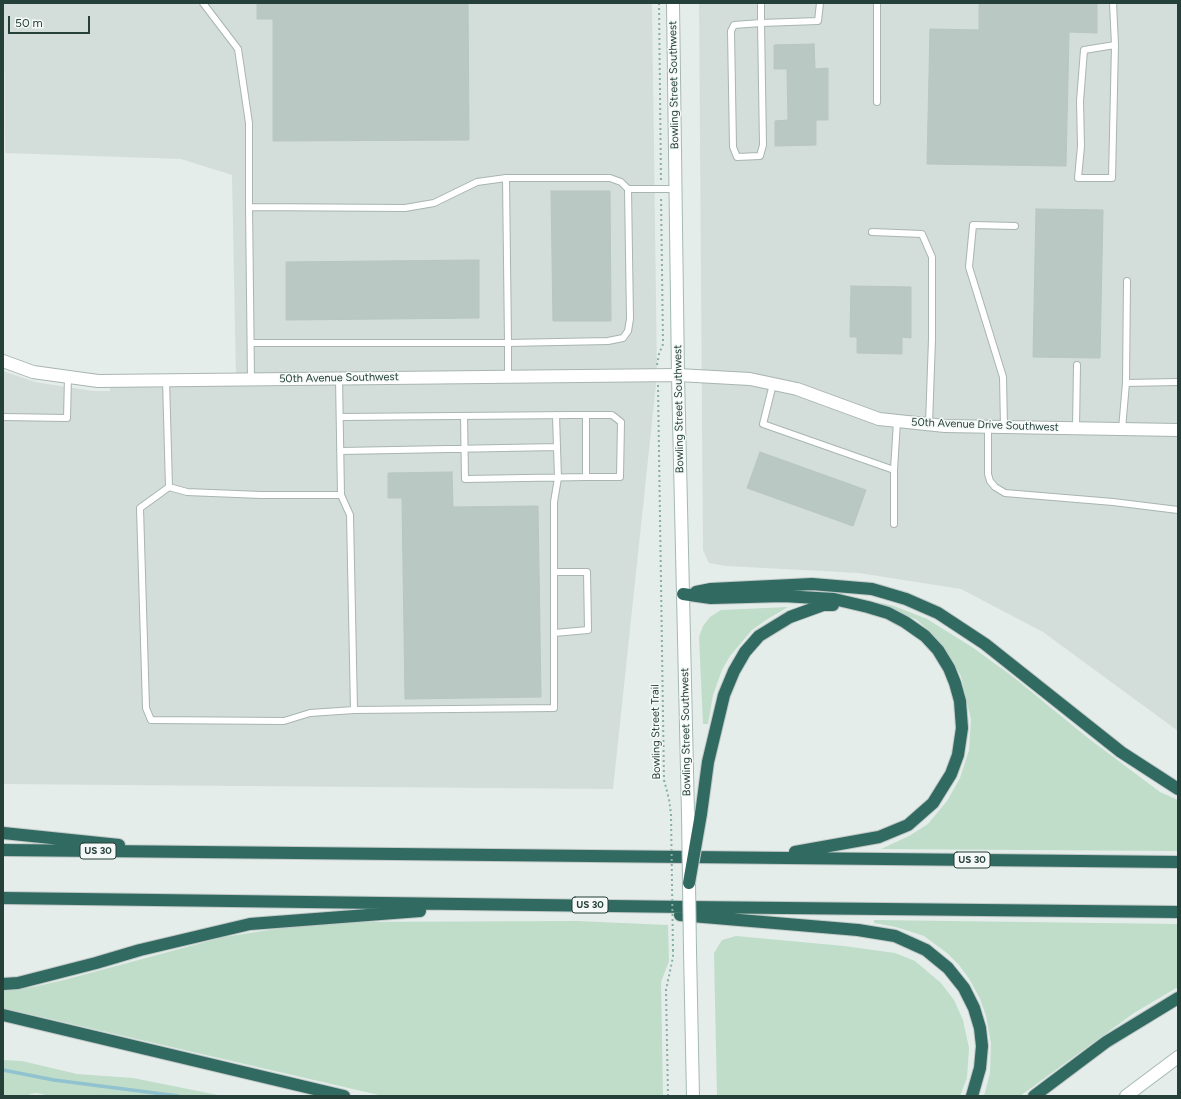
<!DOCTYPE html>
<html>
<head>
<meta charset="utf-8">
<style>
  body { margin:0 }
  #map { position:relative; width:1181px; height:1099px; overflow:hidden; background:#e5edea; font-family:Figtree,sans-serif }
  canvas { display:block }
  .frame { position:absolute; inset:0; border:4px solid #253f39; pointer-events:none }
  .scale { position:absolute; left:8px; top:16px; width:82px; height:18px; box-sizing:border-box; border:2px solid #253f39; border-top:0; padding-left:5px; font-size:12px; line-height:14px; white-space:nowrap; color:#253f39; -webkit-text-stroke:3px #f5faf8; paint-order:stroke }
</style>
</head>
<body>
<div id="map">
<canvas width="1181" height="1099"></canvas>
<div class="frame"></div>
<div class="scale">50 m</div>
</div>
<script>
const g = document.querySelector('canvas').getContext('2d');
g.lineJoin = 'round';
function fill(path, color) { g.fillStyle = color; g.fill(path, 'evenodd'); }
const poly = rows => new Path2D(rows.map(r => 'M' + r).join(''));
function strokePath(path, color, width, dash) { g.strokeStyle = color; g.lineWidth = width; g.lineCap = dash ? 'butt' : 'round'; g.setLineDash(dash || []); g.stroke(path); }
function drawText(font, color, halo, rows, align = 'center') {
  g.font = font + ' Figtree,sans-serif'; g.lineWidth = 3; g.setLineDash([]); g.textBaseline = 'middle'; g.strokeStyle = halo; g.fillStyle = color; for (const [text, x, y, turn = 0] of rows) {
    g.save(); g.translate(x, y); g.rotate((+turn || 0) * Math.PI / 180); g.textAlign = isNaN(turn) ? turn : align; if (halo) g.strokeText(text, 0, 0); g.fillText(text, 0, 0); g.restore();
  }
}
const built = poly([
  [4,3,652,3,657,375,613,789,3,784,3,371,35,382,93,391,110,391,110,381,236,379,232,175,181,159,5,153],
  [699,3,1178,3,1178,731,1043,632,961,589,859,573,726,566,709,563,703,550]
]);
const green = poly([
  [877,602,894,606,927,619,972,647,1012,676,1088,738,1160,792,1178,800,1178,851,881,849,909,836,928,824,947,801,960,778,969,750,971,720,961,676,946,652,929,631,917,620],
  [788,607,766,620,752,630,730,656,722,670,713,695,708,724,703,724,699,637,703,626,710,617,721,610],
  [874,920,1178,924,1178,987,1134,1013,1020,1096,984,1096,990,1073,991,1043,986,1016,980,999,970,980,959,965,947,953,924,936,896,927,874,923],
  [577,921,668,925,669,961,661,982,663,1096,383,1096,3,1008,3,991,33,987,64,980,224,937,289,927,342,922],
  [736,936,844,946,895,953,915,961,941,983,954,1000,963,1020,969,1048,967,1078,960,1096,717,1096,714,953,722,940],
  [3,1060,22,1061,77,1074,133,1078,223,1096,50,1096,37,1093,30,1094,29,1096,3,1096]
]);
const stream = poly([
  [3,1070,54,1080,178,1096]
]);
const building = poly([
  [257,3,468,3,469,140,273,141,273,19,257,19,257,3],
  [979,3,1097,3,1097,33,1069,32,1066,166,927,164,930,29,979,30,979,3],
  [814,44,815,69,828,68,828,120,816,120,816,145,775,146,775,121,788,120,787,69,774,69,774,45,814,44],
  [551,191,610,191,611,321,553,321,551,191],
  [1036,209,1103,210,1100,358,1033,357,1036,209],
  [479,260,479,318,286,320,286,262,479,260],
  [851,286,911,287,911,338,902,337,902,354,857,353,857,337,850,337,851,286],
  [760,452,866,490,853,526,747,488,760,452],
  [452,472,453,507,538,506,541,697,405,699,402,498,388,498,388,473,452,472]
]);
const path = poly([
  [659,3,661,182],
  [657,365,659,354,663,344,661,196],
  [658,385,664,780,669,799,671,814],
  [668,1096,666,990,673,957,673,951]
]);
const lane = poly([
  [203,3,238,49,249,123,249,207],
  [761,3,761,23,818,21,820,3],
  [1113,3,1115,45,1112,178,1078,178,1081,146,1080,101,1084,50,1115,45],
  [761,23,763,145,760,156,737,157,733,147,731,31,734,25,761,23],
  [877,102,877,3],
  [872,232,922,234,932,257,932,339,929,424],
  [251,343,508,343,506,178],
  [508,377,508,343,608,341,623,338,628,331,630,319,628,189,675,189],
  [251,379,249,207,405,208,434,203,477,182,506,178,610,178,621,182,628,189],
  [166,380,169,487,187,492,261,495,341,495,339,378],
  [1126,383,1178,382],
  [773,384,763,424,894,470,897,421],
  [556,415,557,447],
  [464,416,465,479,586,477],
  [3,417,67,418,68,377],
  [340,417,573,415,612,415,621,422,620,477,586,477,586,415],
  [988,427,988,474,990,481,995,487,1005,493,1113,502,1178,510],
  [1004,427,1003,377,969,267,973,225,1015,226],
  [1076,428,1077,365],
  [1122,429,1126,383,1127,281],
  [340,451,557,447,558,478,554,502,554,708,354,710,350,515,341,495],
  [894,470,894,524],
  [169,487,140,508,146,708,151,720,284,721,310,713,354,710],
  [554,572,587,572,588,630,554,633]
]);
const street = poly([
  [3,361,33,372,98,381,678,375,750,379,797,389,879,419,945,426,1178,430]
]);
const secondary = poly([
  [673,3,678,375,688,814],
  [690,951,693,1096],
  [1126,1096,1178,1057]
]);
const highway = poly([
  [696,592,711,589,812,584,872,589,906,599,938,613,985,644,1121,752,1178,789],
  [683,594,711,598,783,596,834,599,868,607,888,613,905,622,925,636,938,650,949,668,955,683,960,701,962,728,958,755,951,774,933,803,908,825,879,837,795,852],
  [701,814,708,762,724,695,734,671,745,652,759,636,790,617,823,605,833,605],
  [3,833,119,845],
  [3,850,1178,862],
  [3,898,687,907,1178,912],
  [680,915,858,930,895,936,926,950,948,968,964,988,974,1008,980,1028,982,1046,980,1068,972,1096],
  [3,984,18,983,96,963,140,950,250,924,420,911],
  [3,1015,344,1096],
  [1034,1096,1106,1042,1178,998]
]);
const pathBridge = poly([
  [671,814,673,951]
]);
const secondaryBridge = poly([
  [688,814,690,951]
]);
const highwayBridge = poly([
  [689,883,701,814]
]);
const shields = [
  [98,851,36],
  [972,860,36],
  [590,905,36]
];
const shieldNames = [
  ["US 30",98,851],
  ["US 30",972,860],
  ["US 30",590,905]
];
const streetNames = [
  ["Bowling Street Southwest",674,85,-91],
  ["50th Avenue Southwest",339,378,-1],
  ["Bowling Street Southwest",679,409,-91],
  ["50th Avenue Drive Southwest",985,425,2],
  ["Bowling Street Trail",656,732,-91],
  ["Bowling Street Southwest",686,732,-91]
];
fill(built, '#d3ddd9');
fill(green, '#bfddc9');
strokePath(stream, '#90c2cf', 3.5);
fill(building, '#bac8c3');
strokePath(building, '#b7c7c1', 1);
strokePath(lane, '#a8b5b1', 8);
strokePath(street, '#a8b5b1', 14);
strokePath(secondary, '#a4b9b2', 14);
strokePath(highway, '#c2c9c8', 14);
strokePath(path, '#87b0a5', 2, [2, 3]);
strokePath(lane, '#fff', 6);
strokePath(street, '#fff', 12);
strokePath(secondary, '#fff', 12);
strokePath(highway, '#316a61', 12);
strokePath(secondaryBridge, '#a4b9b2', 14, []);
strokePath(highwayBridge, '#c2c9c8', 14, []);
strokePath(pathBridge, '#87b0a5', 2, [2, 3]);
strokePath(secondaryBridge, '#fff', 12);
strokePath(highwayBridge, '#316a61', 12);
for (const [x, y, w] of shields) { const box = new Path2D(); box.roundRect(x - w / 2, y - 8, w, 16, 3); g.fillStyle = '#f5faf8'; g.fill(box); strokePath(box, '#253f39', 1); }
drawText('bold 10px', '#253f39', null, shieldNames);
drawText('11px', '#253f39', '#f5faf8', streetNames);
</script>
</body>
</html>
